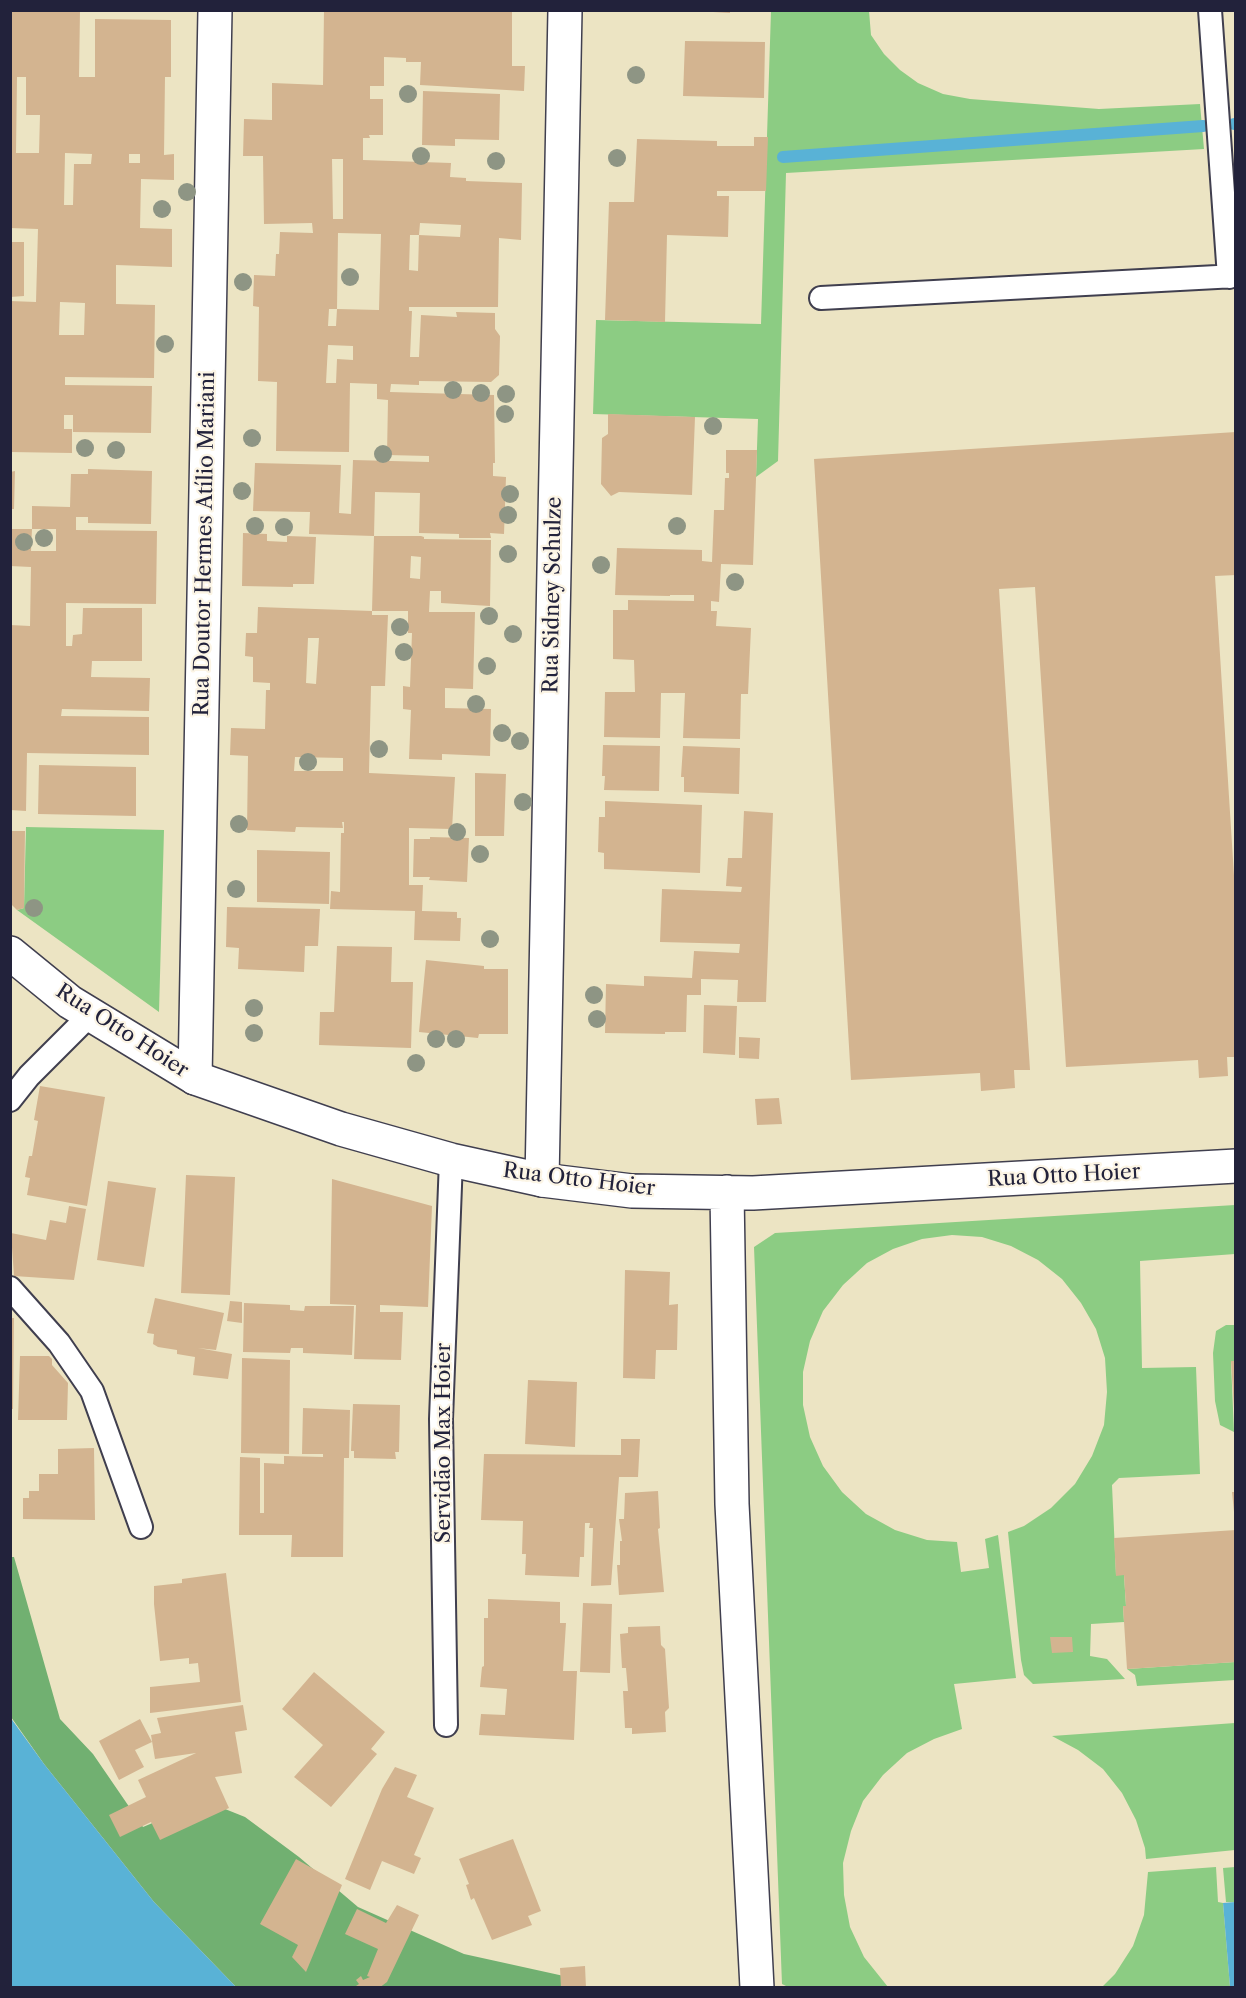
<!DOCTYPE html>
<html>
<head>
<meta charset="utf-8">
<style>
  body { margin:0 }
  #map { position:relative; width:1246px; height:1998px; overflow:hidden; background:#ece4c3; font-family:"Libre Caslon Text",serif }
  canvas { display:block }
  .frame { position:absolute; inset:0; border:12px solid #22223b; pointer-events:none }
</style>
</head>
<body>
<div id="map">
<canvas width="1246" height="1998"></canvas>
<div class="frame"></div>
</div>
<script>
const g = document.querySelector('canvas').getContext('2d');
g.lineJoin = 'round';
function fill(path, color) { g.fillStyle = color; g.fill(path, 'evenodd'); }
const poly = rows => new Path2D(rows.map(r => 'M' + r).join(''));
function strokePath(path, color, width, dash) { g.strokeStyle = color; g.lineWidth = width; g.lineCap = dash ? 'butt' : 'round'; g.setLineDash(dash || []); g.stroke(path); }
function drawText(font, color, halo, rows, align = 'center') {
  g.font = font + ' "Libre Caslon Text",serif'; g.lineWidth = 4.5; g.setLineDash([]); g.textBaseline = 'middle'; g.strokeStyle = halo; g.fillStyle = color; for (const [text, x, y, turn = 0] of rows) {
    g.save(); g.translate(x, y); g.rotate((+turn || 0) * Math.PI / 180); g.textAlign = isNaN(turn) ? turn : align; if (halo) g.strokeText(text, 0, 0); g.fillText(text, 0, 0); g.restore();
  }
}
const green = poly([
  [771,11,869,11,871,35,884,54,900,70,918,83,943,94,970,99,1099,109,1200,104,1204,149,786,173,778,461,756,477,758,419,593,414,596,320,761,324],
  [26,827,164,830,159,1012,17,910,24,908],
  [1235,1205,1235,1254,1140,1261,1142,1368,1196,1367,1200,1474,1119,1478,1112,1485,1116,1575,1124,1575,1126,1606,1123,1606,1124,1622,1091,1624,1090,1656,1107,1659,1125,1679,1033,1684,1024,1675,1021,1660,1008,1532,1024,1526,1051,1508,1075,1484,1092,1456,1104,1425,1107,1392,1105,1358,1096,1329,1081,1303,1062,1279,1038,1260,1011,1246,982,1237,952,1235,922,1239,893,1249,867,1263,843,1285,823,1311,810,1341,803,1372,803,1405,810,1437,823,1466,842,1492,866,1514,895,1530,927,1540,957,1542,961,1572,989,1568,985,1539,998,1535,1016,1678,954,1684,962,1729,934,1739,907,1753,883,1775,863,1801,851,1831,843,1863,844,1895,850,1927,864,1957,888,1987,790,1988,782,1984,754,1247,775,1233],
  [1226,1325,1235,1325,1235,1361,1231,1362,1234,1432,1220,1425,1215,1401,1213,1353,1216,1331],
  [1235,1662,1235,1680,1137,1686,1135,1675,1127,1669],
  [1235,1723,1235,1850,1146,1859,1145,1848,1136,1820,1122,1793,1103,1769,1078,1750,1052,1736],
  [1216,1867,1218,1902,1223,1903,1230,1987,1102,1987,1115,1974,1133,1946,1144,1915,1148,1872],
  [1235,1867,1235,1902,1226,1902,1223,1868]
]);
const forest = poly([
  [10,1557,14,1557,60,1719,93,1754,143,1827,205,1801,245,1817,299,1857,358,1907,464,1954,582,1980,582,1987,236,1987,154,1902,44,1764,11,1717]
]);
const water = poly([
  [10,1717,44,1764,154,1902,236,1987,11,1987],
  [1235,1902,1235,1987,1230,1987,1223,1903]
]);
const stream = poly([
  [1234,124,1236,124],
  [783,157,1203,126]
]);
const building = poly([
  [10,10,80,10,79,77,95,77,95,19,171,20,171,77,165,77,164,155,174,154,174,180,141,179,140,228,172,229,172,267,116,265,116,304,155,305,154,378,65,377,65,385,152,386,151,433,73,432,73,415,64,415,64,429,72,429,72,453,10,452,10,301,36,302,38,229,10,228],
  [17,77,26,77,26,115,40,115,39,153,16,153],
  [65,153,92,154,91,164,74,164,73,205,64,205],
  [129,154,140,154,140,163,129,163],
  [60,302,85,303,84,335,59,335],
  [324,10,512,10,512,66,525,66,524,91,420,85,421,62,406,62,406,58,384,57,384,86,370,86,370,99,383,99,383,135,369,135,370,138,363,138,363,160,451,163,450,177,466,178,466,181,522,183,521,240,499,238,498,307,409,307,409,311,412,311,410,357,419,357,421,315,457,317,456,312,495,313,495,329,500,336,499,375,491,382,419,381,419,385,391,384,390,392,494,395,495,463,493,463,493,476,506,477,504,534,490,533,491,538,459,538,459,534,419,533,420,493,375,492,374,536,309,534,310,512,253,511,255,463,341,465,339,513,351,514,353,460,429,462,429,456,387,455,388,400,377,399,377,384,350,383,349,452,276,451,277,382,258,381,259,307,253,306,254,275,275,276,276,254,279,254,280,232,313,233,312,223,264,224,263,156,243,156,244,119,272,120,272,83,323,85],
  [332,159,343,159,343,219,333,219],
  [420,223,461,225,460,237,419,235,418,271,409,270,410,235,419,235],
  [338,233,381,234,379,310,337,309,336,326,328,326,329,309,337,309],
  [328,345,353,346,353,360,337,359,336,383,326,383],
  [713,10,730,10,730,13,713,12],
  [685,41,765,42,764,98,683,96],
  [423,91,500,94,499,140,455,139,455,146,422,145],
  [754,137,768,137,766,191,717,191,717,196,729,196,728,237,667,235,665,322,605,320,609,202,634,202,637,139,717,141,717,146,754,146],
  [10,242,24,242,24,296,10,297],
  [608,414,695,417,692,495,619,492,611,496,601,484,602,438,608,434],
  [1236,432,1236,575,1215,576,1236,907,1236,1057,1227,1057,1228,1076,1199,1078,1198,1060,1066,1067,1035,587,999,589,1030,1070,1014,1070,1015,1088,981,1091,980,1073,851,1080,814,459],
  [726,450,757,450,753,565,721,564,719,602,711,601,711,611,717,611,716,626,751,628,748,694,741,694,740,739,683,738,685,693,661,693,660,738,604,737,605,692,635,692,634,660,613,659,613,610,628,610,628,600,694,601,694,595,670,595,670,596,615,595,617,548,702,550,702,561,712,562,714,510,724,510,725,478,729,478,729,473,726,473],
  [88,469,152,471,151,524,88,523,88,517,76,517,76,530,157,531,156,604,66,603,66,646,72,646,73,635,82,634,83,608,142,608,142,661,92,661,91,677,150,678,149,711,62,709,61,716,149,717,149,755,27,753,26,811,10,810,10,625,30,626,31,567,10,566,10,529,32,529,31,551,56,551,56,529,32,529,32,506,70,507,71,474,88,474],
  [15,471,14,509,10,509,10,472],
  [243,533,267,534,267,541,287,542,287,536,316,537,314,584,293,584,293,587,242,586],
  [374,536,421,536,424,537,424,539,491,540,490,606,441,603,441,591,430,591,429,612,475,612,473,689,445,688,445,708,491,709,490,756,442,754,442,760,409,759,411,710,403,709,403,686,410,687,412,633,408,633,408,611,372,611,372,615,388,615,385,686,371,686,369,773,455,777,452,829,409,828,409,885,423,885,422,911,457,912,457,918,461,918,460,941,414,940,415,911,330,909,331,891,340,892,341,833,344,833,344,822,342,822,343,828,296,827,295,832,247,830,248,756,230,755,231,728,265,729,266,690,270,690,270,683,253,682,253,657,245,656,246,633,257,633,258,607,372,611],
  [411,556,421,557,420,579,410,578],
  [308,638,319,638,316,684,306,683],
  [295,757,343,758,343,771,294,771],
  [603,745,660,746,659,791,604,790,605,776,602,776],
  [683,746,740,748,739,794,684,792,684,777,681,777],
  [39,765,136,767,136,816,38,814],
  [475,773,506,774,504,836,475,836],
  [605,801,702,805,700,873,604,869,604,853,598,852,599,817,605,817],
  [744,811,773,813,766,1002,737,1002,738,980,701,979,701,995,687,995,686,1032,665,1032,665,1034,605,1033,606,984,644,986,644,976,692,978,694,951,739,953,740,944,660,942,662,889,741,892,742,887,726,886,728,858,742,858],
  [10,831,25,831,24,908,17,910,10,903],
  [430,837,469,838,467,882,429,880,430,877,413,877,414,839,430,839],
  [257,850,330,852,329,904,257,902],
  [227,907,320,909,318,946,305,946,304,972,238,969,239,948,226,947],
  [337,946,392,947,391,982,413,982,411,1048,319,1045,320,1012,334,1012],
  [426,960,484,966,484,969,508,969,508,1034,479,1034,478,1038,419,1032],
  [704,1005,737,1006,735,1055,703,1053],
  [739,1037,760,1038,759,1059,739,1058],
  [40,1086,105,1097,87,1206,27,1195,30,1178,25,1177,29,1156,32,1156,38,1121,34,1120],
  [779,1098,782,1124,757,1125,755,1099],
  [186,1175,235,1177,230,1295,181,1293],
  [332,1179,432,1206,428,1307,380,1305,380,1312,403,1312,401,1360,354,1359,356,1305,330,1304],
  [108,1181,156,1188,144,1267,97,1260],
  [69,1206,86,1209,74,1280,14,1276,11,1233,46,1240,50,1220,66,1223],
  [625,1270,670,1272,669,1305,678,1304,677,1350,656,1350,655,1379,623,1378],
  [155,1298,224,1313,216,1350,198,1348,232,1354,228,1379,193,1375,195,1357,177,1354,177,1350,158,1347,153,1344,154,1334,147,1333],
  [230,1301,242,1302,242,1323,227,1321],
  [244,1303,290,1305,290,1310,304,1311,305,1306,354,1306,352,1355,303,1353,303,1348,291,1348,290,1353,243,1352],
  [10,1318,14,1318,13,1409,10,1409],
  [20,1356,49,1356,52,1359,52,1365,68,1383,67,1420,18,1420],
  [242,1358,290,1360,289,1454,241,1453],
  [1231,1361,1236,1361,1236,1409,1234,1409],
  [528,1380,577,1382,575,1447,525,1444],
  [353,1404,400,1405,399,1452,395,1452,396,1459,354,1458,354,1451,351,1451],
  [303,1408,350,1410,349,1458,344,1458,343,1557,291,1557,292,1535,239,1535,240,1457,260,1458,260,1513,264,1513,264,1463,284,1464,284,1456,323,1457,323,1454,302,1454],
  [621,1439,640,1439,638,1477,619,1477,611,1585,591,1586,593,1528,589,1528,590,1523,585,1523,584,1557,580,1557,579,1577,525,1575,526,1554,522,1554,523,1521,481,1520,484,1454,621,1455],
  [94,1448,95,1520,23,1519,23,1498,29,1498,29,1491,39,1491,39,1474,58,1474,58,1449],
  [658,1491,660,1528,658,1529,664,1592,619,1595,617,1565,620,1565,620,1541,622,1541,619,1519,624,1519,625,1493],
  [1232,1492,1236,1492,1236,1512,1234,1512],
  [1236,1530,1236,1662,1127,1669,1123,1606,1126,1606,1124,1575,1116,1576,1114,1538],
  [226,1573,241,1702,150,1713,150,1687,200,1682,198,1663,189,1664,189,1658,160,1661,154,1604,154,1586,182,1583,182,1579],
  [488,1599,560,1602,560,1623,566,1623,563,1671,577,1671,574,1740,479,1735,481,1714,505,1715,507,1689,480,1687,482,1667,484,1666,484,1618,488,1618],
  [583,1603,612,1604,610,1673,580,1672],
  [660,1626,661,1645,665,1649,669,1708,665,1712,666,1732,632,1734,632,1728,625,1728,623,1691,628,1691,626,1668,622,1668,620,1634,628,1633,628,1627],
  [1050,1637,1072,1637,1073,1652,1052,1653],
  [314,1672,385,1732,371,1749,377,1754,331,1807,294,1777,323,1745,282,1709],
  [243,1705,247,1730,235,1732,242,1773,215,1777,229,1808,160,1840,151,1822,120,1837,109,1815,146,1797,138,1780,196,1753,155,1759,151,1735,161,1733,157,1718],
  [140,1719,152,1742,135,1750,144,1767,119,1780,99,1741],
  [395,1767,417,1775,407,1797,434,1808,414,1855,421,1858,414,1874,382,1861,370,1890,345,1879,382,1789],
  [513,1839,541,1911,528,1916,532,1925,492,1940,474,1898,471,1900,466,1885,469,1884,459,1859],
  [296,1859,342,1885,306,1972,292,1957,298,1945,260,1924],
  [397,1905,419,1915,387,1982,379,1988,353,1988,359,1984,356,1980,361,1976,363,1980,370,1977,367,1976,378,1949,345,1934,357,1909,386,1923],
  [585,1966,586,1988,561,1988,560,1968]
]);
const service = poly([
  [1210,10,1229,277],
  [821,298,1236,276],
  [10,1100,29,1076,90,1015],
  [10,1288,59,1343,92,1391,141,1527],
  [446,1725,441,1419,451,1160]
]);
const minor = poly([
  [195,1078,215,10],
  [542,1180,565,10]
]);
const tertiary = poly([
  [10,953,70,1002,195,1078,341,1129,451,1160,542,1180,632,1191,753,1193,1236,1166],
  [727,1192,732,1504,757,1988]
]);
const trees = [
  [636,75],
  [408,94],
  [421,156],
  [617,158],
  [496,161],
  [187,192],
  [162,209],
  [350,277],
  [243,282],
  [165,344],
  [453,390],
  [481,393],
  [506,394],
  [505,414],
  [713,426],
  [252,438],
  [85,448],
  [116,450],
  [383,454],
  [242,491],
  [510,494],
  [508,515],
  [255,526],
  [677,526],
  [284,527],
  [44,538],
  [24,542],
  [508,554],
  [601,565],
  [735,582],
  [489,616],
  [400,627],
  [513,634],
  [404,652],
  [487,666],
  [476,704],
  [502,733],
  [520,741],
  [379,749],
  [308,762],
  [523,802],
  [239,824],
  [457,832],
  [480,854],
  [236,889],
  [34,908],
  [490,939],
  [594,995],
  [254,1008],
  [597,1019],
  [254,1033],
  [436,1039],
  [456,1039],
  [416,1063]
];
const streetNames = [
  ["Rua Doutor Hermes Atílio Mariani",205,544,-89],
  ["Rua Sidney Schulze",553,595,-89],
  ["Rua Otto Hoier",122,1031,33],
  ["Rua Otto Hoier",1064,1176,-3],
  ["Rua Otto Hoier",579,1180,7],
  ["Servidão Max Hoier",444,1443,-90]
];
fill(green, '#8ccc83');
fill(forest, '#71b071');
fill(water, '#59b2d6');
strokePath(stream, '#59b2d6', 12);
fill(building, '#d3b490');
strokePath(service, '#403f4f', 26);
strokePath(minor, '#403f4f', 36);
strokePath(tertiary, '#403f4f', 36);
strokePath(service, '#fff', 22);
strokePath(minor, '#fff', 33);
strokePath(tertiary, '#fff', 33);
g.fillStyle = '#8e9584';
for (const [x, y] of trees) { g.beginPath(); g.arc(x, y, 9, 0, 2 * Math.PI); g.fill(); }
drawText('21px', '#22223b', '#fcf5e5', streetNames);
</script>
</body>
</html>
